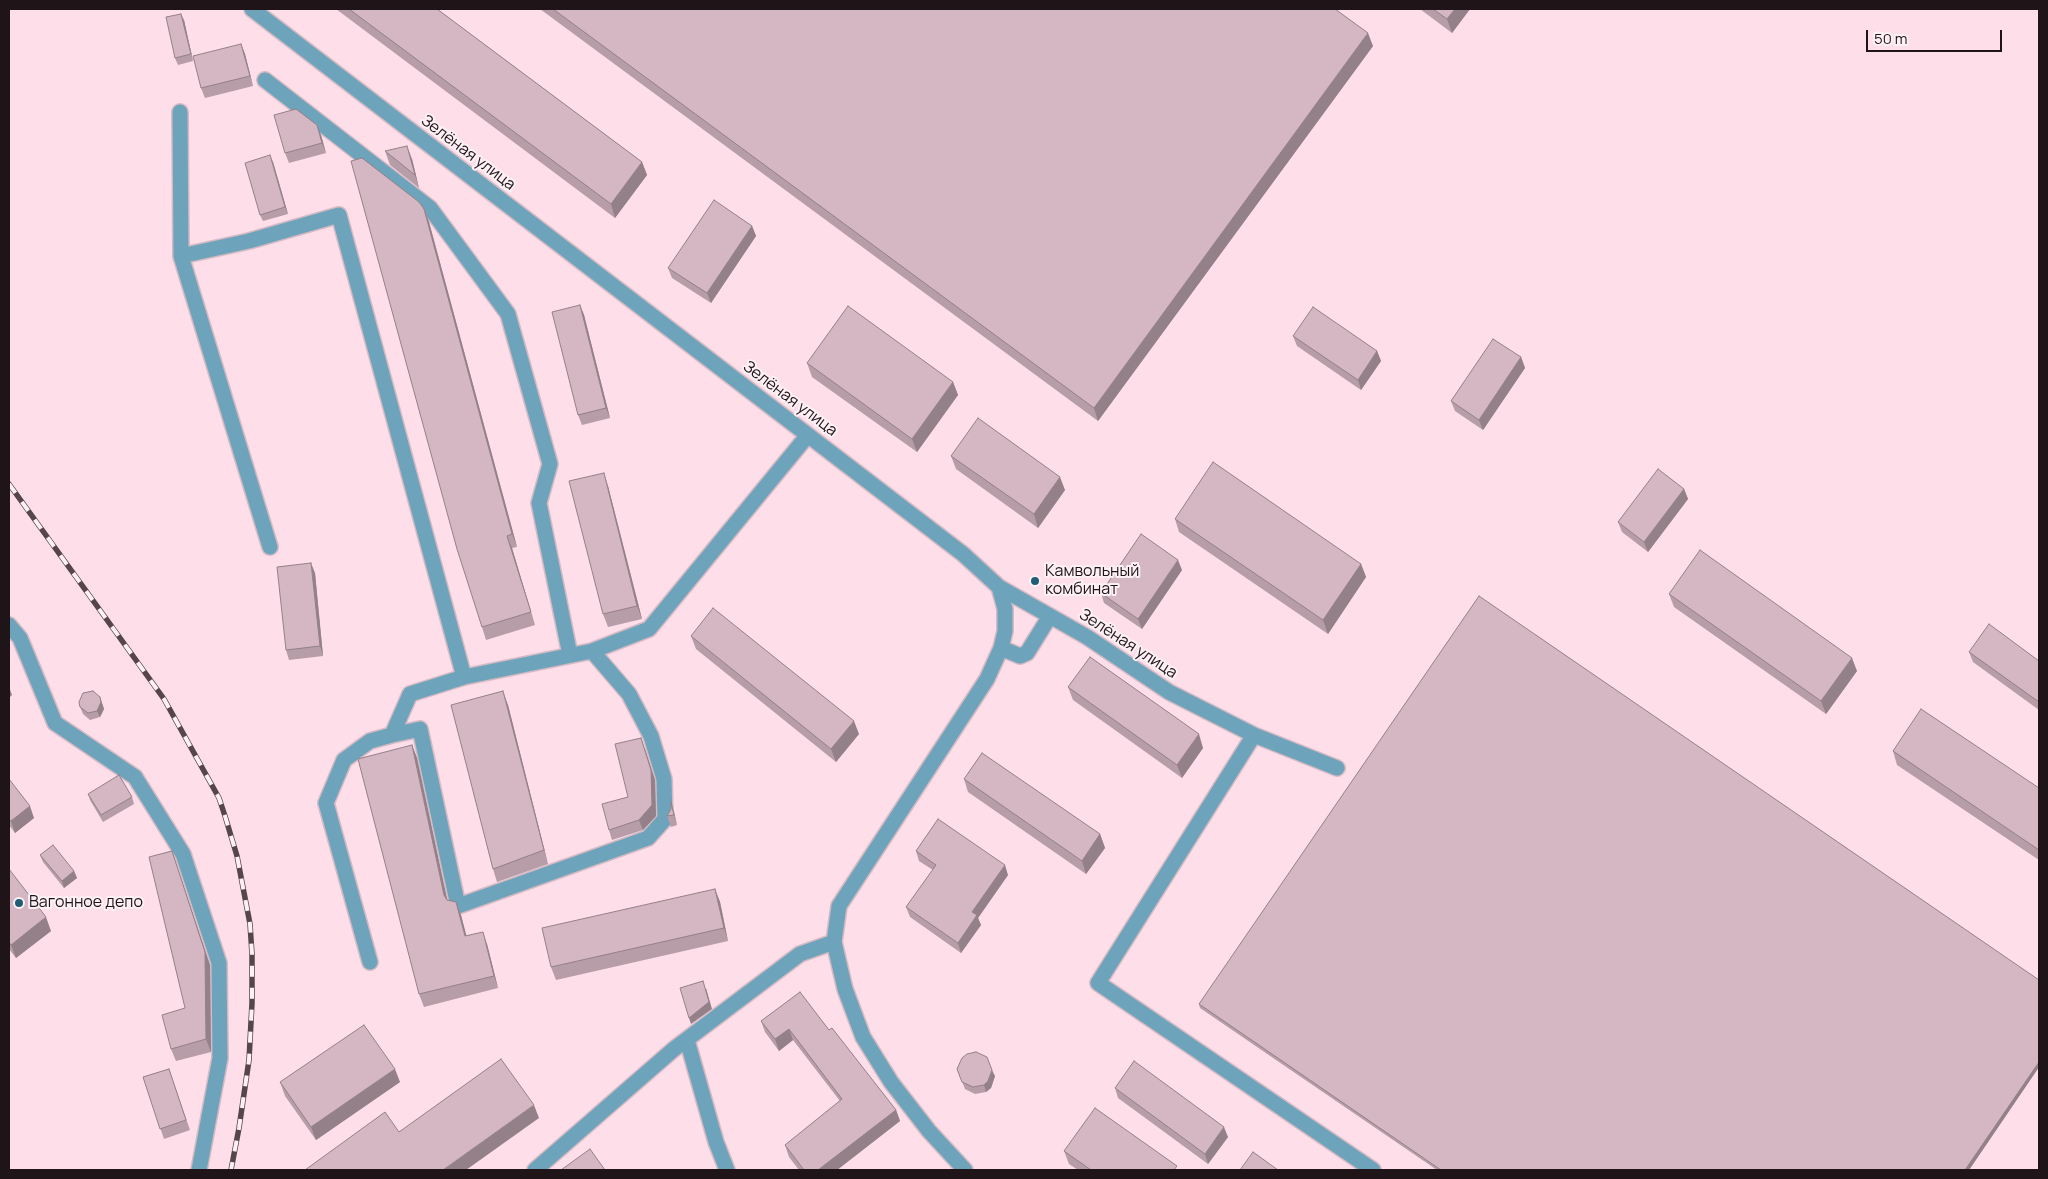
<!DOCTYPE html>
<html>
<head>
<meta charset="utf-8">
<style>
  body { margin:0 }
  #map { position:relative; width:2048px; height:1179px; overflow:hidden; background:#fddee9; font-family:Manrope,sans-serif }
  canvas { display:block }
  .frame { position:absolute; inset:0; border:10px solid #1f1519; pointer-events:none }
  .scale { position:absolute; left:1866px; top:30px; width:136px; height:22px; box-sizing:border-box; border:2px solid #1f1519; border-top:0; padding-left:6px; font-size:15px; line-height:18px; white-space:nowrap; color:#1f1519; -webkit-text-stroke:4px #fef1f6; paint-order:stroke }
</style>
</head>
<body>
<div id="map">
<canvas width="2048" height="1179"></canvas>
<div class="frame"></div>
<div class="scale">50 m</div>
</div>
<script>
const g = document.querySelector('canvas').getContext('2d');
g.lineJoin = 'round';
const poly = rows => new Path2D(rows.map(r => 'M' + r).join(''));
function strokePath(path, color, width, dash) { g.strokeStyle = color; g.lineWidth = width; g.lineCap = dash ? 'butt' : 'round'; g.setLineDash(dash || []); g.stroke(path); }
function fill(path, color) { g.fillStyle = color; g.fill(path, 'evenodd'); }
function drawText(font, color, halo, rows, align = 'center') {
  g.font = font + ' Manrope,sans-serif'; g.lineWidth = 4; g.setLineDash([]); g.textBaseline = 'middle'; g.strokeStyle = halo; g.fillStyle = color; for (const [text, x, y, turn = 0] of rows) {
    g.save(); g.translate(x, y); g.rotate((+turn || 0) * Math.PI / 180); g.textAlign = isNaN(turn) ? turn : align; if (halo) g.strokeText(text, 0, 0); g.fillText(text, 0, 0); g.restore();
  }
}
const minor = poly([
  [252,9,963,554,999,587,1087,637,1169,692,1254,735,1337,768],
  [265,80,430,208,508,314,550,464,539,503,570,655],
  [180,112,181,256,249,241,339,215,464,677],
  [181,256,270,547],
  [9,625,20,638,55,723,135,777,183,854,219,963,220,1058,199,1170],
  [1001,648,1020,656,1027,653,1050,616],
  [392,735,420,729,458,906,648,838,665,819,664,779,651,736,629,694,592,651],
  [1254,735,1098,983,1373,1170],
  [370,962,326,803,344,760,370,741,392,735,410,694,464,677,592,651,649,629,808,435],
  [687,1040,716,1142,727,1170],
  [535,1170,674,1049,800,954,834,942],
  [965,1170,929,1131,891,1082,863,1037,845,989,834,942,839,906,987,679,1001,648,1005,631,1005,609,999,587]
]);
const rail = poly([
  [9,484,164,699,219,798,225,816,237,856,250,924,252,954,252,1003,249,1060,239,1128,231,1170]
]);
const wall = poly([
  [336,9,437,9,642,162,647,175,615,218],
  [540,9,1335,9,1373,46,1098,421],
  [1420,9,1470,9,1452,33],
  [184,20,193,61,178,65,175,58],
  [241,44,245,54,253,86,205,98,201,88],
  [321,135,326,153,289,163,285,153],
  [385,151,412,159,419,188,390,165],
  [273,162,288,214,263,221,260,215],
  [424,209,429,222,517,547,512,548,535,625,486,640,482,627],
  [752,226,756,236,711,303,672,278,668,268],
  [580,305,584,315,610,418,582,425,578,415],
  [1293,336,1377,351,1381,361,1361,390,1297,346],
  [1521,357,1525,368,1483,430,1455,411,1451,401],
  [807,363,953,382,958,395,917,452,812,377],
  [951,456,1065,490,1038,528,956,469],
  [608,486,642,619,608,627,603,614],
  [1684,489,1688,499,1648,552,1622,532,1618,522],
  [1175,519,1361,564,1366,577,1328,634,1179,532],
  [1182,570,1142,629,1104,603,1101,593],
  [315,573,323,656,289,660,286,650],
  [1669,594,1857,671,1826,714,1674,607],
  [691,636,859,734,836,762,696,649],
  [1969,652,2039,661,2039,710,1973,662],
  [1068,687,1203,748,1182,778,1073,700],
  [100,697,104,709,100,717,90,720,83,714,80,707],
  [508,705,548,864,497,882,493,869],
  [412,745,417,758,447,900,456,902,461,915,466,936,487,944,498,988,424,1007,419,994],
  [645,748,655,780,656,816,643,830,612,840,609,830,628,797],
  [1893,751,2039,788,2039,860,1897,765],
  [9,779,34,818,15,833,9,825],
  [964,779,1100,834,1105,848,1086,874,968,792],
  [88,794,132,797,134,804,103,822,90,800],
  [674,812,677,825,671,827,667,816],
  [916,851,1008,875,978,918,981,925,961,953,910,917,906,907,933,870,919,861],
  [40,855,74,871,77,878,64,888,43,862],
  [176,864,210,965,211,1052,176,1061,171,1049,185,1008],
  [9,869,51,931,16,958,9,949],
  [715,889,720,902,728,941,556,980,551,967],
  [1199,1004,2039,1067,1969,1170,1437,1170,1200,1008],
  [761,1021,829,1030,896,1110,900,1121,837,1170,799,1170,789,1157,785,1145,840,1101,793,1040,779,1051,765,1032],
  [169,1069,190,1130,164,1139,143,1077],
  [957,1069,995,1076,991,1088,986,1092,975,1094,965,1089],
  [280,1082,400,1082,316,1140,285,1096],
  [1115,1088,1228,1137,1208,1164,1118,1098],
  [1064,1151,1178,1170,1078,1170,1069,1164]
]);
const shadedWall = poly([
  [1455,9,1470,9,1452,33,1447,19],
  [181,14,184,20,193,61,191,54],
  [1368,33,1373,46,1098,421,1094,408],
  [241,44,245,54,253,86,250,76],
  [317,125,321,135,326,153,322,143],
  [407,146,412,159,419,188,415,175],
  [270,155,273,162,288,214,285,207],
  [642,162,647,175,615,218,611,204],
  [424,209,429,222,517,547,512,534],
  [752,226,756,236,711,303,707,293],
  [580,305,584,315,610,418,606,408],
  [1377,351,1381,361,1361,390,1358,380],
  [1521,357,1525,368,1483,430,1479,420],
  [953,382,958,395,917,452,912,439],
  [604,473,608,486,642,619,637,606],
  [1060,477,1065,490,1038,528,1034,514],
  [1684,489,1688,499,1648,552,1644,542],
  [507,536,512,548,535,625,531,612],
  [1178,560,1182,570,1142,629,1138,619],
  [311,563,315,573,323,656,320,646],
  [1361,564,1366,577,1328,634,1323,620],
  [1852,658,1857,671,1826,714,1821,701],
  [9,687,12,695,9,698],
  [503,691,508,705,548,864,544,850],
  [100,697,104,709,100,717,97,711],
  [854,721,859,734,836,762,831,749],
  [1199,734,1203,748,1182,778,1177,765],
  [641,738,655,780,656,816,643,830,639,820],
  [412,745,417,758,449,908,444,895],
  [671,802,674,812,677,825,674,815],
  [30,806,34,818,15,833,11,821],
  [1100,834,1105,848,1086,874,1082,861],
  [172,851,210,965,211,1052,206,1039],
  [1005,865,1008,875,978,918,981,925,961,953,958,943,972,912],
  [74,871,77,878,64,888,62,881],
  [715,889,720,902,728,941,724,928],
  [456,902,461,915,470,949,465,936],
  [46,917,51,931,16,958,11,945],
  [483,932,487,944,498,988,494,976],
  [706,988,712,1009,691,1024,689,1018],
  [789,1029,793,1040,779,1051,775,1039],
  [2039,1062,2039,1067,1969,1170,1965,1170],
  [395,1069,400,1082,316,1140,311,1127],
  [992,1070,995,1076,991,1088,986,1092,984,1085],
  [534,1105,539,1118,466,1170,443,1170],
  [896,1110,900,1121,837,1170,818,1170],
  [1224,1127,1228,1137,1208,1164,1205,1154]
]);
const building = poly([
  [349,9,437,9,642,162,611,204,349,9],
  [553,9,1335,9,1368,33,1094,408,553,9],
  [1433,9,1455,9,1447,19,1433,9],
  [181,14,191,54,175,58,166,17,181,14],
  [241,44,250,76,201,88,193,56,241,44],
  [296,109,317,125,322,143,285,153,274,115,296,109],
  [407,146,415,175,385,151,407,146],
  [270,155,285,207,260,215,245,163,270,155],
  [362,158,419,202,424,209,512,534,507,536,531,612,482,627,457,549,351,161,362,158],
  [714,200,752,226,707,293,668,268,714,200],
  [580,305,606,408,578,415,552,312,580,305],
  [848,306,953,382,912,439,807,363,848,306],
  [1313,307,1377,351,1358,380,1293,336,1313,307],
  [1493,339,1521,357,1479,420,1451,401,1493,339],
  [978,418,1060,477,1034,514,951,456,978,418],
  [1213,462,1361,564,1323,620,1175,519,1213,462],
  [1658,469,1684,489,1644,542,1618,522,1658,469],
  [604,473,637,606,603,614,569,481,604,473],
  [1141,534,1178,560,1138,619,1101,593,1141,534],
  [1700,550,1852,658,1821,701,1669,594,1700,550],
  [311,563,320,646,286,650,277,567,311,563],
  [1479,596,2039,980,2039,1062,1965,1170,1441,1170,1199,1004,1479,596],
  [713,608,854,721,831,749,691,636,713,608],
  [1989,624,2039,661,2039,702,1969,652,1989,624],
  [1090,657,1199,734,1177,765,1068,687,1090,657],
  [93,691,100,697,101,702,97,711,88,713,80,707,79,702,83,693,93,691],
  [503,691,544,850,493,869,451,705,503,691],
  [1921,709,2039,788,2039,850,1893,751,1921,709],
  [641,738,651,770,652,805,639,820,609,830,602,804,628,797,615,744,641,738],
  [412,745,444,895,447,900,456,902,465,936,483,932,494,976,419,994,358,759,412,745],
  [982,753,1100,834,1082,861,964,779,982,753],
  [119,775,132,797,101,815,88,794,119,775],
  [9,779,30,806,11,821,9,819,9,779],
  [671,802,674,815,667,816,671,809,671,802],
  [938,819,1005,865,972,912,977,915,958,943,906,907,936,865,916,851,938,819],
  [53,845,74,871,62,881,40,855,53,845],
  [172,851,205,952,206,1039,171,1049,162,1015,185,1008,149,857,172,851],
  [9,869,46,917,11,945,9,942,9,869],
  [715,889,724,928,551,967,542,928,715,889],
  [703,981,709,1002,689,1018,680,988,703,981],
  [800,992,829,1030,832,1028,896,1110,818,1170,804,1170,785,1145,842,1099,789,1029,775,1039,761,1021,800,992],
  [364,1025,395,1069,311,1127,280,1082,364,1025],
  [976,1052,987,1057,992,1070,988,1081,984,1085,973,1087,962,1082,957,1069,962,1058,967,1054,976,1052],
  [501,1059,534,1105,443,1170,305,1170,385,1112,399,1132,501,1059],
  [1134,1061,1224,1127,1205,1154,1115,1088,1134,1061],
  [169,1069,186,1120,160,1129,143,1077,169,1069],
  [1095,1108,1177,1166,1174,1170,1091,1170,1064,1151,1095,1108],
  [590,1149,605,1170,561,1170,590,1149],
  [1253,1152,1278,1170,1240,1170,1253,1152]
]);
const markers = [
  [1035,581,5,"#215d75"],
  [19,903,5,"#215d75"]
];
const streetNames = [
  ["Зелёная улица",468,153,37],
  ["Зелёная улица",790,399,37],
  ["Зелёная улица",1128,644,33]
];
const poiNames = [
  ["Камвольный",1045,572],
  ["комбинат",1045,590],
  ["Вагонное депо",29,903]
];
strokePath(minor, '#d5bac4', 18);
strokePath(minor, '#6ea4bb', 15);
strokePath(rail, '#56464c', 5.5);
strokePath(rail, '#fef1f6', 4, [11]);
fill(wall, '#b69da7');
fill(shadedWall, '#948088');
fill(building, '#d4b7c2');
strokePath(building, '#948088', 1);
for (const [x, y, r, color] of markers) { const dot = new Path2D(); dot.arc(x, y, r, 0, 2 * Math.PI); g.fillStyle = color; g.fill(dot); strokePath(dot, '#fef1f6', 2); }
drawText('16px', '#1f1519', '#fef1f6', streetNames);
drawText('16px', '#1f1519', '#fef1f6', poiNames, 'left');
</script>
</body>
</html>
